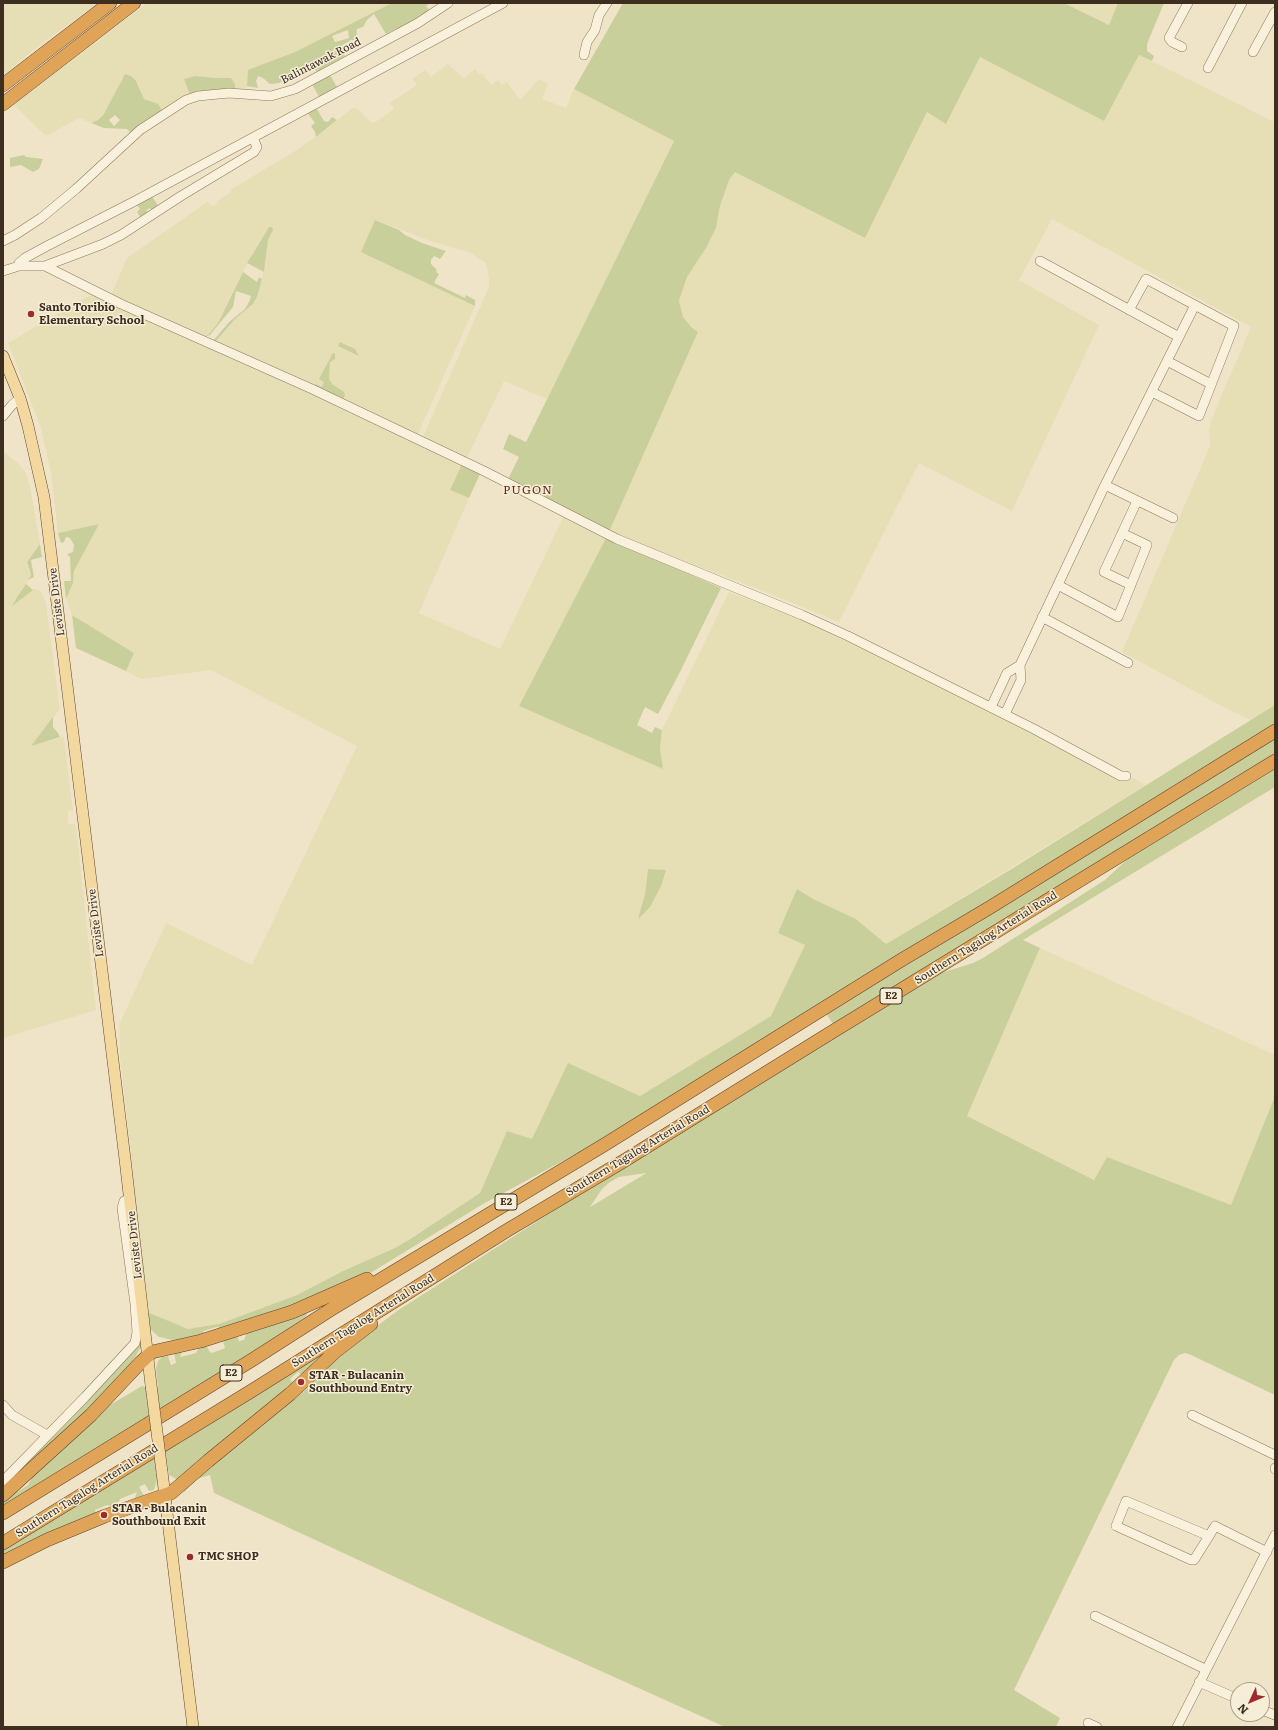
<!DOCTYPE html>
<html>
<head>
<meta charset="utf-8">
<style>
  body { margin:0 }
  #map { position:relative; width:1278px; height:1730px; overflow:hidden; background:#f0e4c8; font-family:Literata,serif }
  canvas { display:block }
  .frame { position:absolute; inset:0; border:4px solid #3d2e20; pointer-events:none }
  .north { position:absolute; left:1230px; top:1682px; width:40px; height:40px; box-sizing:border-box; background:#f7eed8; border:1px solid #ada18e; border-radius:50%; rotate:226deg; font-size:11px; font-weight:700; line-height:16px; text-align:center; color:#3d2e20 }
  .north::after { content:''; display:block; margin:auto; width:14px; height:18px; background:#9e2a2b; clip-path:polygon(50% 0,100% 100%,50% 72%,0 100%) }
</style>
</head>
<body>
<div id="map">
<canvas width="1278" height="1730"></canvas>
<div class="frame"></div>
<div class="north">N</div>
</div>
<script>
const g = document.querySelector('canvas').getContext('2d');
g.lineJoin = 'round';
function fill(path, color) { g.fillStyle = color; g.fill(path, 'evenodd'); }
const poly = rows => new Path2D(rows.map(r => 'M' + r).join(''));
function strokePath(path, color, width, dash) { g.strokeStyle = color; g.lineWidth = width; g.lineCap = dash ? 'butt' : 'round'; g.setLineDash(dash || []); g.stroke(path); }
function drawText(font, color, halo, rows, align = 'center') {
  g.font = font + ' Literata,serif'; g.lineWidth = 3; g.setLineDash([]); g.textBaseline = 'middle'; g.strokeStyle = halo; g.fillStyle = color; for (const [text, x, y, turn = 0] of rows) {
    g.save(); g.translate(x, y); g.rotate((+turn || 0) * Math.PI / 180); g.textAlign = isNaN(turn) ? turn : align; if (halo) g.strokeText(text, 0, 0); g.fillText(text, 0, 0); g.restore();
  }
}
const farmland = poly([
  [3,3,98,3,44,42,3,75],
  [147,3,392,3,295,52,249,70,246,92,235,91,235,84,231,78,216,78,195,76,184,79,190,95,163,112,158,104,144,99,136,81,122,78,113,100,104,114,98,120,91,123,79,118,46,136,14,105],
  [1064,3,1118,3,1109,25],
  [1139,55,1275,122,1275,705,1251,720,1218,704,1122,652,1210,446,1209,430,1211,420,1251,327,1052,219,1019,280,1099,325,1012,511,919,463,839,622,758,589,609,532,698,333,692,328,683,317,679,301,687,277,706,248,716,228,720,206,729,180,735,171,865,238,927,112,947,123,980,56,1104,121],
  [448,64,464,79,475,69,479,75,482,73,491,85,498,80,502,85,507,82,520,100,539,79,548,84,542,99,566,108,574,89,674,141,547,399,504,381,467,458,422,439,489,287,489,277,486,263,469,252,430,241,376,220,362,252,475,306,417,436,216,341,235,319,253,304,257,297,266,263,266,251,268,240,273,230,269,228,257,245,232,293,218,323,207,336,204,337,111,295,127,258,203,205,208,202,211,206,216,205,218,201,231,192,230,190,232,189,295,151,323,132,351,109,355,108,359,110,367,119,374,123,394,109,390,103,417,85,412,79,425,70,431,77],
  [340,342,348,345,359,355,338,346],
  [92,294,277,377,462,464,450,490,469,498,419,613,500,649,564,516,606,538,519,706,663,769,660,749,662,730,729,592,796,617,896,665,1006,718,1122,782,1127,781,1133,778,1146,785,886,944,856,919,813,899,797,889,805,945,771,1016,640,1096,568,1064,532,1140,507,1131,480,1193,395,1248,343,1271,297,1295,219,1324,202,1328,188,1329,151,1314,149,1312,120,1057,119,1025,166,923,252,965,357,746,211,670,141,679,126,671,134,653,72,615,66,599,73,583,74,571,98,524,58,533,51,473,41,428,8,343],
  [648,869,666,870,639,918,645,894],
  [3,451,19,464,25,472,30,486,40,544,29,559,27,565,31,577,12,604,29,591,36,589,40,591,43,595,46,603,60,709,32,745,64,737,73,810,68,811,68,824,75,824,76,826,96,1010,3,1038],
  [1040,948,1275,1055,1275,1096,1231,1205,1107,1157,1094,1180,967,1116]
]);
const green = poly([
  [392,3,430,3,426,6,430,11,396,32,395,29,386,34,374,14,367,20,363,27,357,29,356,40,351,40,341,46,345,56,317,72,314,68,310,67,279,83,270,84,263,78,258,76,256,81,258,88,247,86,248,70,295,52],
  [348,30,349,38,335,42,332,36],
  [623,3,1064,3,1109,25,1118,3,1164,3,1147,44,1147,51,1154,56,1152,61,1139,55,1104,121,980,57,946,124,927,112,865,238,735,172,729,180,720,206,716,228,706,248,687,277,679,301,683,317,692,328,698,332,609,532,508,479,519,457,503,449,509,434,526,442,674,141,574,89],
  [125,74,131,76,136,81,144,99,158,104,163,112,132,134,127,129,104,128,91,123,98,120,104,114],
  [115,115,120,120,114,126,109,120],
  [330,75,337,87,319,97,312,84],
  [195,76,216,78,231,78,235,84,235,91,190,95,184,79],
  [315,106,324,121,328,122,332,117,337,120,316,137,315,132,311,126,315,123,306,111],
  [24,155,26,157,43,159,39,169,33,172,21,165,10,167,10,158],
  [151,195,159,207,152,211,150,208,146,210,149,214,141,218,137,212,140,209,136,203],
  [375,220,399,230,405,235,422,243,446,251,440,259,434,256,431,260,431,264,437,270,436,272,439,274,434,283,465,298,466,295,475,300,475,306,361,252],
  [269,227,272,227,273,230,268,240,264,272,247,263],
  [243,272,257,282,259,277,262,279,257,297,253,304,235,319,216,341,213,341,229,322,245,309,249,302,251,296,236,291,233,307,210,335,204,337,209,334,218,323],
  [340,342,355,349,359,356,338,346],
  [333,353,335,354,335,359,330,362,329,379,332,384,344,392,345,395,343,399,314,387,316,384,322,387,324,382,319,379],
  [462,464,480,474,469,498,450,490],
  [99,524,74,571,73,583,66,599,64,581,71,581,70,557,67,554,73,552,74,545,70,538,66,537,64,542,61,543,58,533],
  [606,538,721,588,680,672,658,714,645,707,637,725,652,733,655,727,662,730,660,749,663,769,519,706],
  [40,544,42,557,31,560,34,577,28,580,31,575,27,562],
  [26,584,33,590,12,606,17,597],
  [72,615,134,653,126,671,76,648],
  [1275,705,1275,724,983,904,905,950,585,1149,483,1204,372,1272,333,1291,291,1307,220,1328,217,1327,203,1331,204,1334,173,1340,159,1337,150,1329,147,1312,188,1329,219,1324,297,1295,343,1271,395,1248,410,1239,480,1193,507,1131,532,1139,568,1063,640,1096,771,1016,805,945,778,933,797,889,813,899,856,919,886,944,1013,868],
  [53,717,53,727,58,733,60,737,31,746],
  [1275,737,1275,755,833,1024,825,1012],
  [1275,767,1275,787,1023,940,1040,948,967,1116,1094,1180,1107,1157,1231,1205,1275,1096,1275,1395,1191,1355,1185,1353,1179,1355,1174,1360,1014,1690,1060,1718,1056,1727,725,1727,492,1622,214,1493,210,1475,197,1479,183,1493,185,1488,303,1392,348,1348,397,1311,572,1199,941,973,973,963,983,958,1105,880,1135,852],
  [646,1173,645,1174,590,1207,602,1189,610,1182,619,1177],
  [648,869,666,870,661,886,650,907,638,919,645,894],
  [306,1312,307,1315,304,1318,247,1356,3,1508,3,1501,28,1485,33,1476,110,1405,142,1386,145,1387,148,1393,158,1388,156,1368,158,1361,162,1357,168,1356,171,1365,176,1363,174,1353,182,1351,180,1357,196,1353,199,1348,206,1346,211,1353,223,1349,225,1348,223,1341,237,1336,239,1341,244,1340,246,1334],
  [360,1327,303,1376,298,1372,290,1379,293,1383,178,1480,169,1475,167,1463,156,1466,158,1476,154,1490,149,1491,145,1484,139,1487,144,1496,134,1500,137,1492,120,1499,119,1502,111,1506,107,1505,95,1510,96,1514,3,1557,3,1550,283,1379],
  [140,1337,141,1347,132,1362,109,1391,3,1486,19,1471,30,1456]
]);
const minor = poly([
  [1182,47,1172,42,1169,38,1188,3],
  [1253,52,1275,12],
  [584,55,587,42,595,30,599,15,607,3],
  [1208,68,1242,3],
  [3,241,15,235,41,218,76,189,140,130,186,100,198,96,229,93,271,96,295,89,418,23,448,3],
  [1040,261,1179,337],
  [19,266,19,263,25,258,47,246,135,201,503,3],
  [45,266,121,304,312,389,484,471,617,539,802,615,848,636,1034,729,1121,776,1126,776],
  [3,271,19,266,45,266,103,244,121,235,181,196,254,152,257,147,253,138],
  [1129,310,1146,279,1234,326,1199,416,1152,392],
  [1167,361,1211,384],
  [3,416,12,405,20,398],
  [1105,485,1173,518],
  [1058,585,1118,617,1147,545,1122,533],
  [1131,585,1104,572,1137,501],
  [1042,617,1128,663],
  [991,707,1007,673,1020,665],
  [1005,714,1021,680,1020,665,1105,485,1195,305],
  [3,1405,12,1415,47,1435],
  [1192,1415,1275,1455],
  [1275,1468,1275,1469],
  [3,1481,85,1397,135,1343,137,1332,135,1304,122,1208,124,1201,129,1199],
  [1209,1536,1126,1501,1116,1526,1191,1560,1194,1560,1209,1536,1215,1526,1267,1552],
  [1095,1616,1205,1669],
  [1199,1682,1238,1699],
  [1262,1710,1275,1715],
  [1088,1723,1097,1727],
  [1177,1727,1275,1535]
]);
const major = poly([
  [3,356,20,398,28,426,44,497,125,1159,151,1385],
  [162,1472,193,1727]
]);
const highway = poly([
  [3,85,110,3],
  [3,104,134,3],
  [3,1495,91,1415,140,1363,152,1352,201,1341,292,1312,367,1279],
  [3,1513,252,1360,330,1310,604,1145,903,959,989,908,1275,731],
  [3,1543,253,1390,506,1231,622,1162,832,1032,1275,761],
  [3,1562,47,1540,105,1516,171,1493,208,1461,290,1394,336,1351,371,1324]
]);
const majorBridge = poly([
  [151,1385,162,1472]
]);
const markers = [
  [31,314,4,"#9e2a2b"],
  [301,1382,4,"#9e2a2b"],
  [104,1515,4,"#9e2a2b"],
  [190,1557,4,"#9e2a2b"]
];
const shields = [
  [891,996,22],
  [506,1202,22],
  [231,1373,22]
];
const shieldNames = [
  ["E2",891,996],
  ["E2",506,1202],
  ["E2",231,1373]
];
const streetNames = [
  ["Balintawak Road",321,61,-27],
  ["Leviste Drive",57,602,-97],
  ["Leviste Drive",96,923,-97],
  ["Southern Tagalog Arterial Road",986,938,-32],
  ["Southern Tagalog Arterial Road",638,1151,-31],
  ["Leviste Drive",135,1245,-96],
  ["Southern Tagalog Arterial Road",363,1321,-32],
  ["Southern Tagalog Arterial Road",87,1491,-32]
];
const poiNames = [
  ["Santo Toribio",39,308],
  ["Elementary School",39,321],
  ["STAR - Bulacanin",309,1376],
  ["Southbound Entry",309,1389],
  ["STAR - Bulacanin",112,1509],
  ["Southbound Exit",112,1522],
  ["TMC SHOP",198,1557]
];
const neighbourhoodNames = [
  ["PUGON",528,490]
];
fill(farmland, '#e6deb5');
fill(green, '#c9cf9b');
strokePath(minor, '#8d765c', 10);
strokePath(major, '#5b4430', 12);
strokePath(highway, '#5b4430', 14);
strokePath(minor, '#faf1dc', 9);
strokePath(major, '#f3d9a0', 11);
strokePath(highway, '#e0a458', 13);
strokePath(majorBridge, '#5b4430', 12, []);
strokePath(majorBridge, '#f3d9a0', 11);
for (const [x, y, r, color] of markers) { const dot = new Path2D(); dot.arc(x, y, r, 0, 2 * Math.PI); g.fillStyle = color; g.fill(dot); strokePath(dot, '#f7eed8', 1.5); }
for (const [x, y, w] of shields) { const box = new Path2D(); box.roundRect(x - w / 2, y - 8, w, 16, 3); g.fillStyle = '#f7eed8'; g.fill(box); strokePath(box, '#3d2e20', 1); }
drawText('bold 10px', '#3d2e20', null, shieldNames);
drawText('11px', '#3d2e20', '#f7eed8', streetNames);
drawText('bold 11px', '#3d2e20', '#f7eed8', poiNames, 'left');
g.letterSpacing = '1px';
drawText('12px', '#6b2e1e', '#f7eed8', neighbourhoodNames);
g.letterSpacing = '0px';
</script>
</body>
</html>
